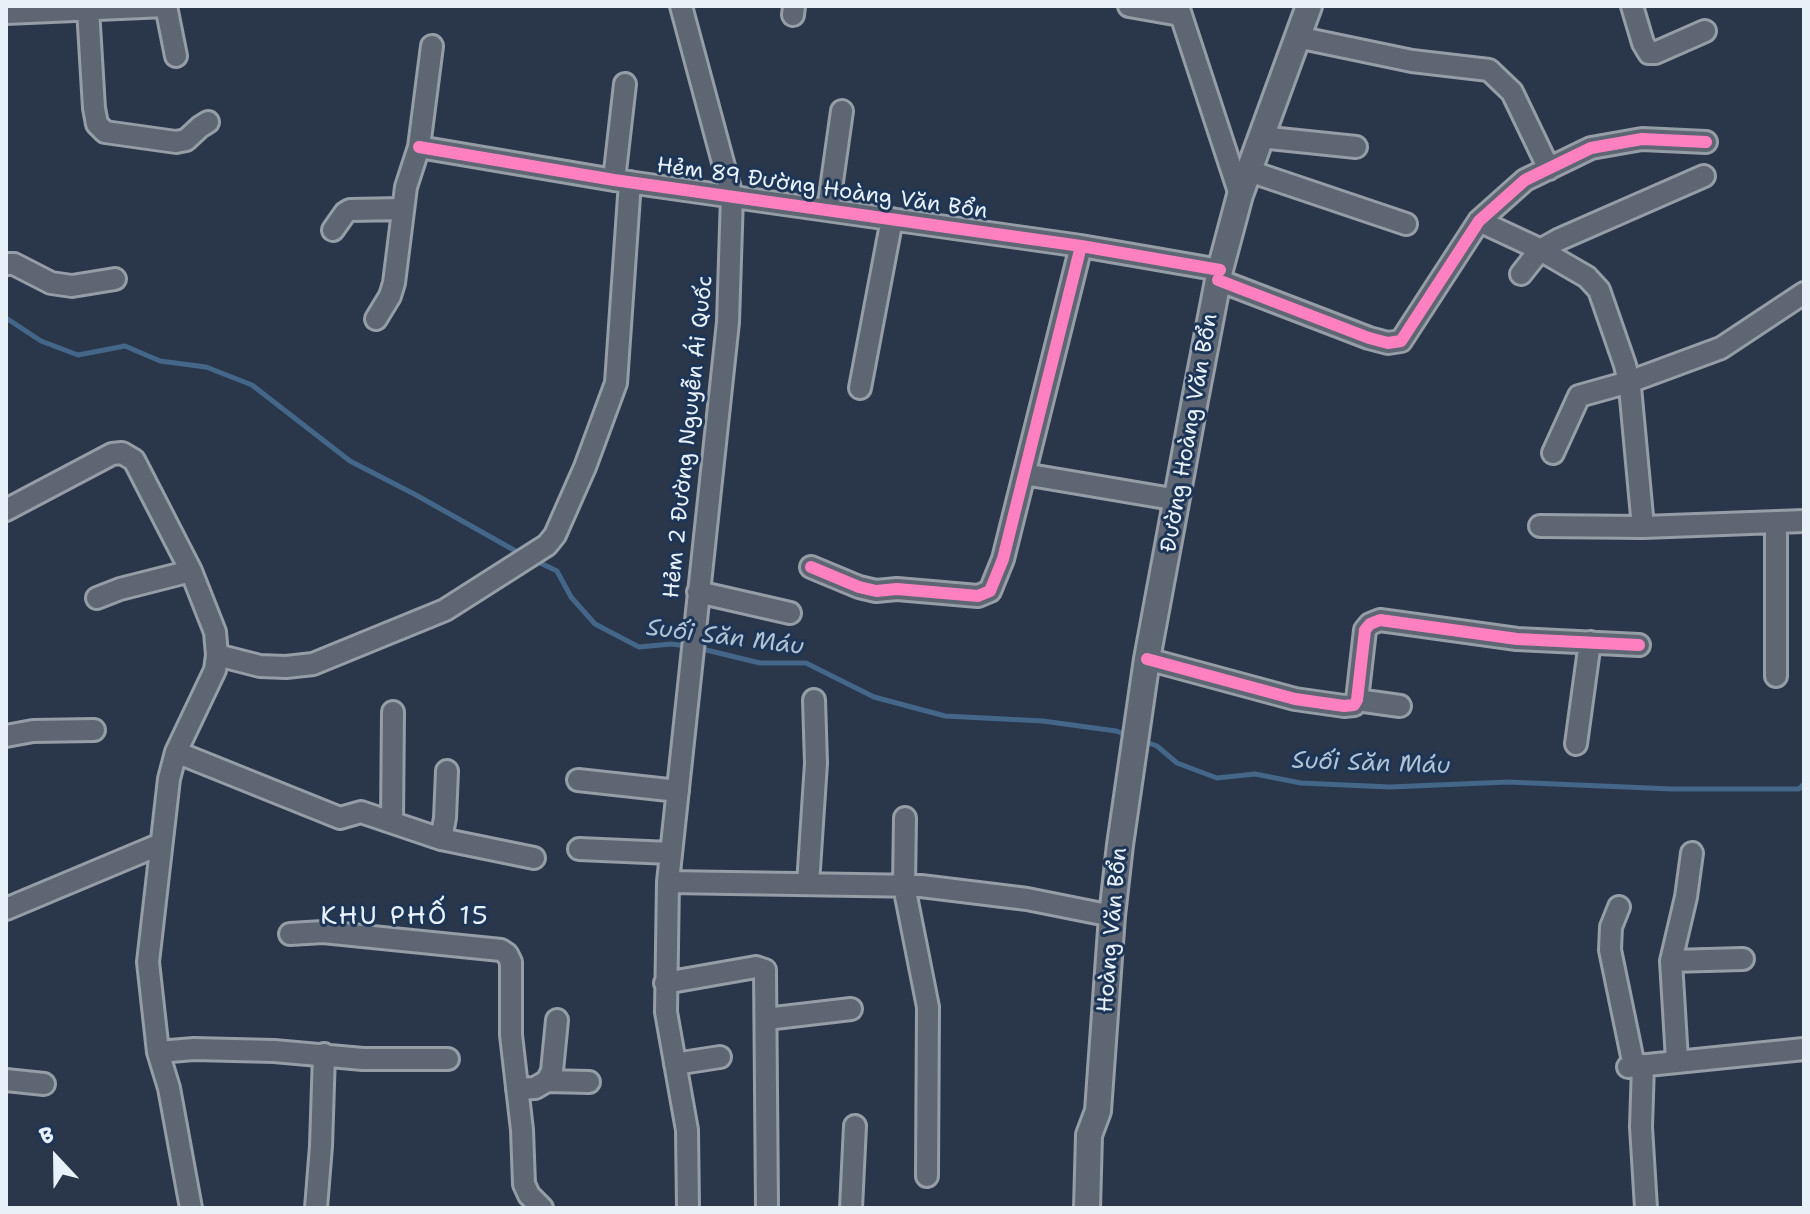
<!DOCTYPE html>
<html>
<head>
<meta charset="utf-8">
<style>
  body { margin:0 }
  #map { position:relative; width:1810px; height:1214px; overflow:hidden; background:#2a374a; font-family:"Shantell Sans",sans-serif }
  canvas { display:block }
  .frame { position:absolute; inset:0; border:8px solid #e8f1f8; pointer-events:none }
  .north { position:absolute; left:16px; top:1118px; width:80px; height:80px; -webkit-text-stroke:6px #1d3557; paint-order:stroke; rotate:338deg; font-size:22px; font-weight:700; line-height:32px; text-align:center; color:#e8f1f8 }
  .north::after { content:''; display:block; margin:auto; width:28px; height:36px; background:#e8f1f8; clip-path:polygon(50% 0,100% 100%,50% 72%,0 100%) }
</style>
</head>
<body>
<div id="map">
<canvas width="1810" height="1214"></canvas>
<div class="frame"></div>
<div class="north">B</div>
</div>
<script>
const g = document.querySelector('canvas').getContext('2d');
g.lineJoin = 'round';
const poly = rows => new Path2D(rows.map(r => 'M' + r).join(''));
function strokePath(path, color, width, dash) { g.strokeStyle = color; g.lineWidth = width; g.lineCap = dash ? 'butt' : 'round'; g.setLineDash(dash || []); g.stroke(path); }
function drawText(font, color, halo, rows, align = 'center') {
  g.font = font + ' "Shantell Sans",sans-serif'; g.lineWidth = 6; g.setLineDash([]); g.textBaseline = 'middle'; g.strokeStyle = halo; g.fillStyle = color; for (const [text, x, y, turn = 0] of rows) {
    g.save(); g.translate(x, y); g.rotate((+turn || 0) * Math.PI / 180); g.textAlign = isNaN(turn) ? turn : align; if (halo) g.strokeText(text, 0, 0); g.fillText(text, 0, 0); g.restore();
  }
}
const stream = poly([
  [6,318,41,341,78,355,125,346,160,361,206,367,252,385,350,461,416,495,521,554],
  [534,560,557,571,571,597,595,624,639,647,671,644,688,646],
  [698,648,760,663,806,663,874,697,945,716,1043,721,1116,731,1130,736],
  [1143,741,1157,746,1177,763,1217,778,1255,774,1301,783,1390,787,1508,782,1672,789,1799,789,1804,784]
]);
const minor = poly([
  [166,6,176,56],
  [681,6,732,196,728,322,668,882,666,1012,687,1130,688,1208],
  [1129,6,1180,15],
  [1178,6,1240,195],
  [1632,6,1643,43,1649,53,1655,53,1705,31],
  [88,9,94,108,97,124,105,132,176,142,186,140,200,127,208,122],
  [6,13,166,6],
  [793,15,794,6],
  [1297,37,1412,61,1489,70,1512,92,1549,169],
  [1260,137,1356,147],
  [419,147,614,180,1081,246,1220,270],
  [1249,171,1406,224],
  [614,180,625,84],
  [828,210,842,111],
  [1479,221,1537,248,1587,277,1599,290,1625,365,1630,387,1643,527],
  [333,230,345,213,350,210,403,209],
  [6,264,14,264,51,283,72,286,115,279],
  [1521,274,1540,250,1558,240,1704,176],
  [1218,280,1369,338,1388,343,1401,341,1479,221,1525,180,1591,148,1642,139,1706,142],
  [376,319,390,296,394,283,406,187,419,147,432,46],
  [860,388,892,219],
  [1553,453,1579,396,1629,382,1721,348,1804,293],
  [1024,474,1178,500],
  [6,510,112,454,122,453,134,460,191,571,215,632,217,655,215,670,176,752,169,779,148,962,158,1052,169,1088,191,1208],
  [1540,526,1643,527,1804,521],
  [811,567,859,587,876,591,897,589,978,596,990,591,1003,559,1081,246],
  [698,592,790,613],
  [97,598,120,589,191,571],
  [217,655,260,666,286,667,313,664,445,610,547,545,555,535,585,467,616,383,630,182],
  [1147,659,1295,699,1344,706,1354,705,1357,700,1365,630,1370,624,1380,620,1517,639,1639,645],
  [1776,676,1776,522],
  [1357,700,1400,706],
  [6,736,33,731,94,730],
  [1576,744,1590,642],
  [176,752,340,818,361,812,441,839,445,818,447,771],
  [578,780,678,791],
  [905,818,904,886,928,1007,927,1176],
  [392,821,393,712],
  [441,839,534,858],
  [579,849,670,853],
  [668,882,921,886,1027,899,1112,916],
  [808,884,816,763,814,700],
  [1619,907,1611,927,1610,950,1634,1066],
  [6,909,161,844],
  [290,934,323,932,501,950,507,954,511,962,511,1035,522,1130,524,1184,529,1195,542,1208],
  [1671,961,1743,959],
  [665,983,756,967,765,970,767,1208],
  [766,1019,851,1009],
  [158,1052,194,1049,274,1051,363,1059,448,1059],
  [1677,1060,1671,961,1686,897,1692,853],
  [675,1064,720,1057],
  [1643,1065,1641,1127,1646,1208],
  [1628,1067,1804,1049],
  [6,1080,44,1084],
  [547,1081,589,1082],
  [517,1089,535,1088,547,1081,552,1071,557,1020],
  [316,1208,321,1146,324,1054],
  [851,1208,855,1126]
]);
const major = poly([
  [1087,1208,1089,1135,1098,1111,1112,916,1120,845,1147,659,1195,400,1220,270,1240,195,1309,6]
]);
const cycleway = poly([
  [419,147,614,180,1081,246,1220,270],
  [1218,280,1369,338,1388,343,1401,341,1479,221,1525,180,1591,148,1642,139,1706,142],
  [811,567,859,587,876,591,897,589,978,596,990,591,1003,559,1081,246],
  [1147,659,1295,699,1344,706,1354,705,1357,700,1365,630,1370,624,1380,620,1517,639,1639,645]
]);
const streetNames = [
  ["Hẻm 89 Đường Hoàng Văn Bổn",822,189,8],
  ["Đường Hoàng Văn Bổn",1190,433,-80],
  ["Hẻm 2 Đường Nguyễn Ái Quốc",689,437,-84],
  ["Hoàng Văn Bổn",1113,930,-85]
];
const waterNames = [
  ["Suối Săn Máu",725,638,7],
  ["Suối Săn Máu",1371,764,2]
];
const quarterNames = [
  ["KHU PHỐ 15",405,917]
];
strokePath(stream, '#468', 5);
strokePath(minor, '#959da7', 26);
strokePath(major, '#959da7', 30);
strokePath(minor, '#5d6672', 20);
strokePath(major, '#5d6672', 24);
strokePath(cycleway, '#ff80c0', 12);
drawText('22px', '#e8f1f8', '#1d3557', streetNames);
drawText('italic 24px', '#b0c2d3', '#1d3557', waterNames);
g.letterSpacing = '2px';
drawText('26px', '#e8f1f8', '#1d3557', quarterNames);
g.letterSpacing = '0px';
</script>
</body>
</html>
